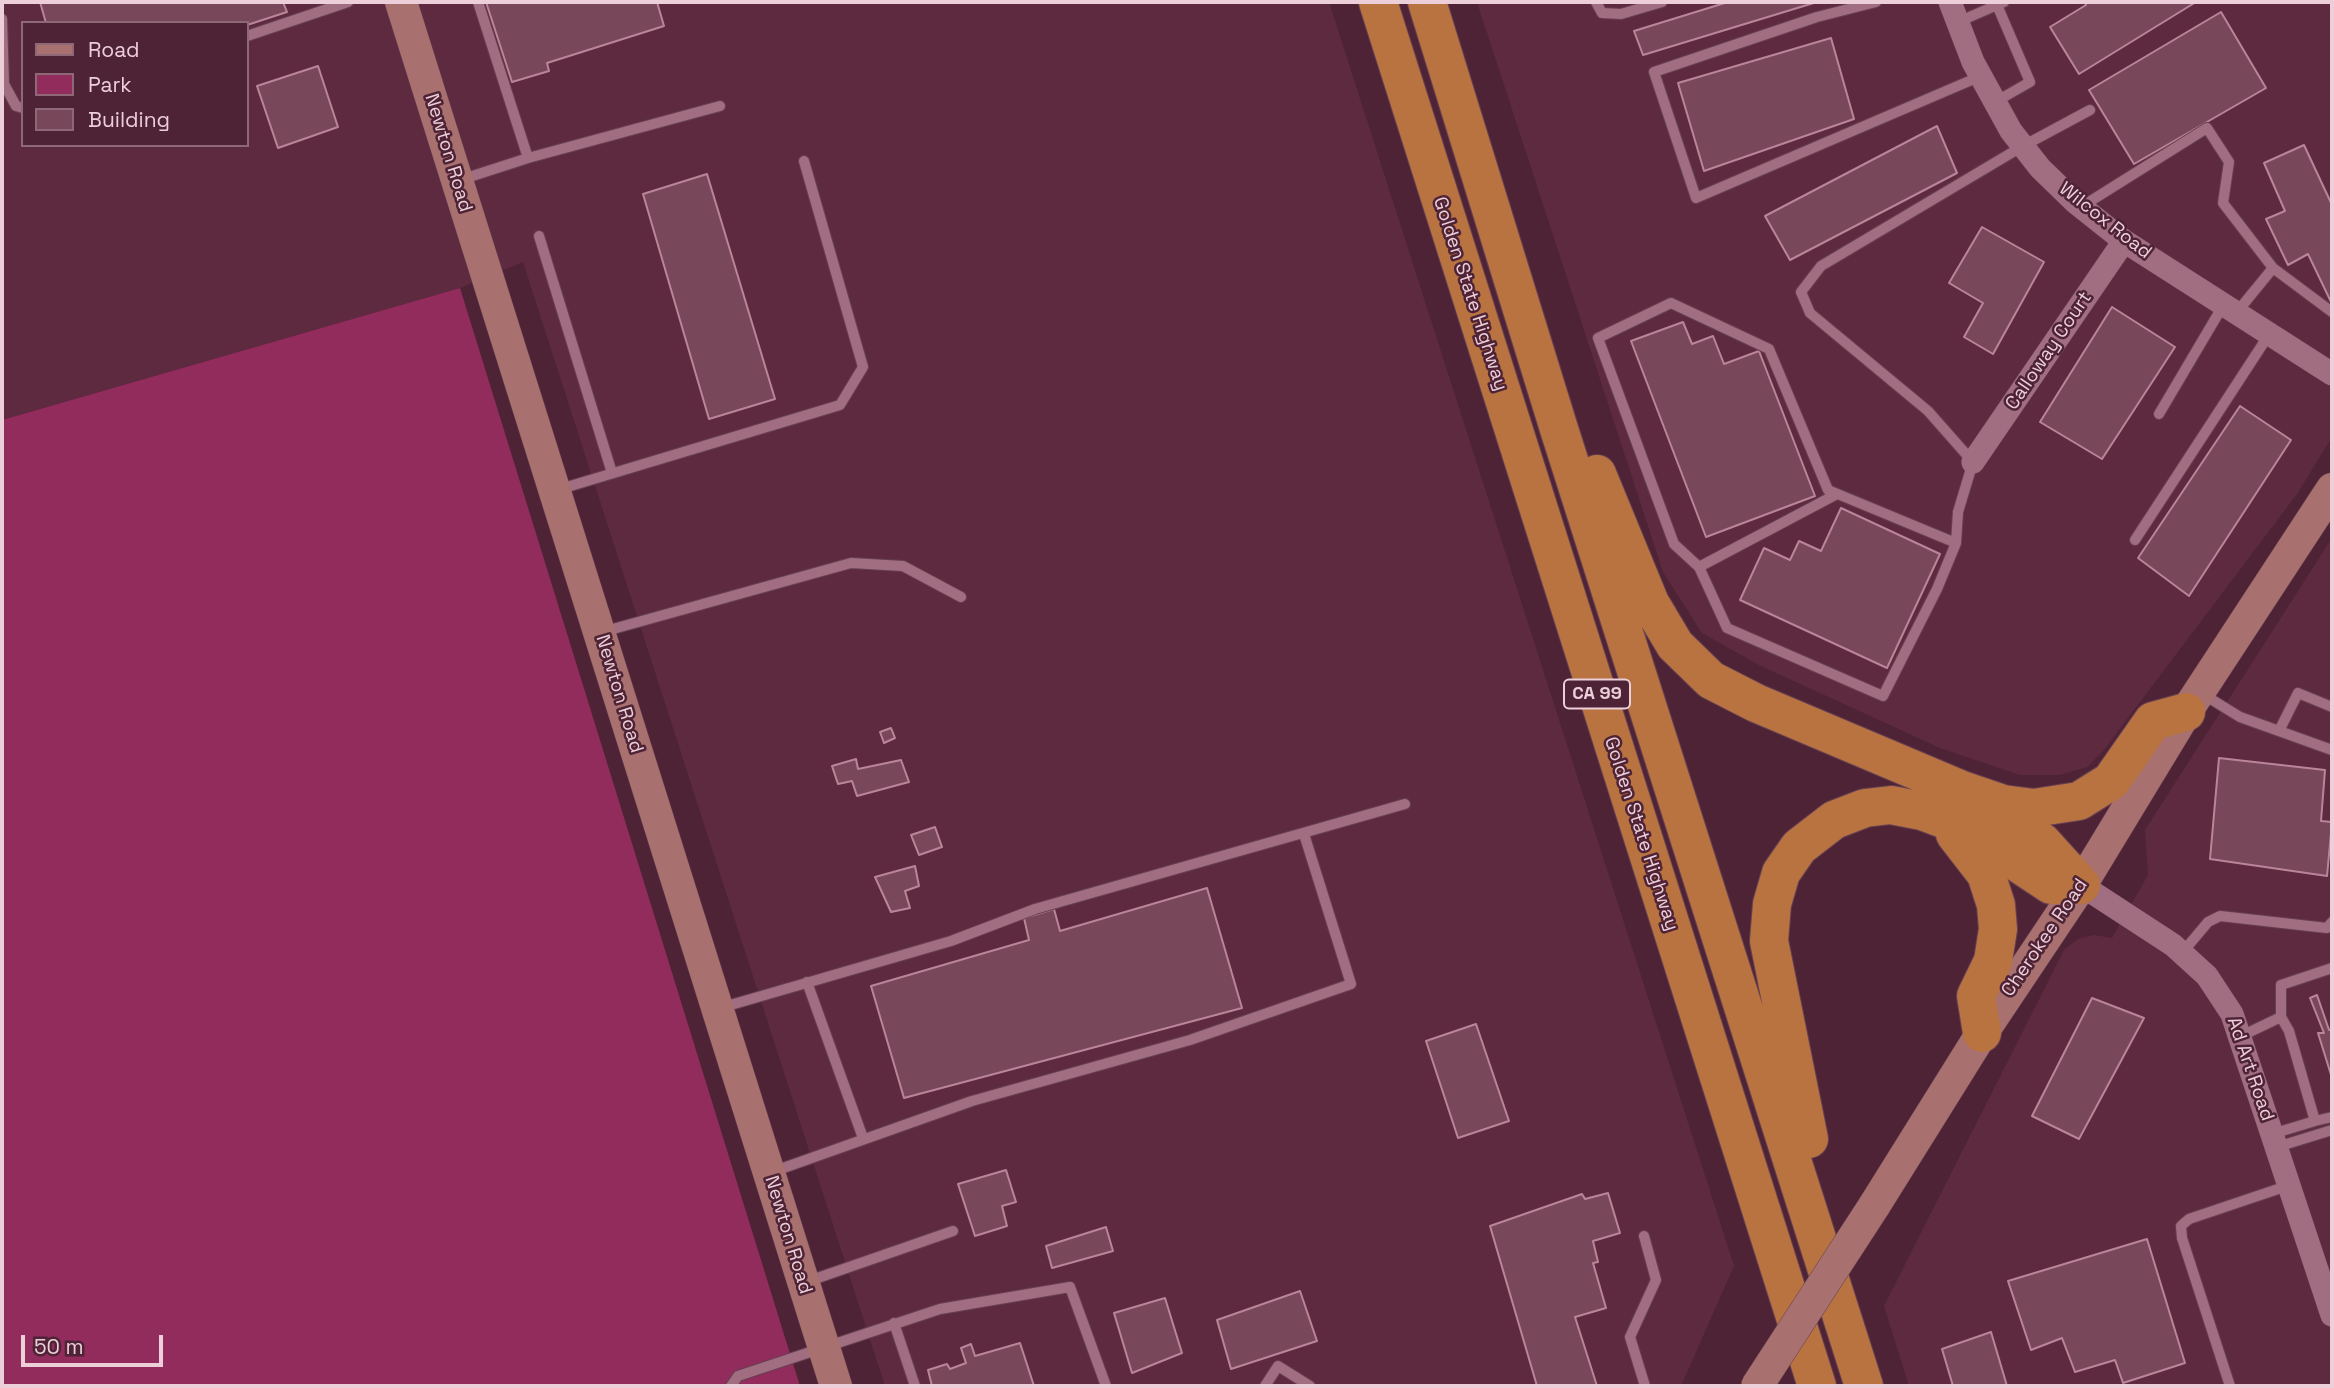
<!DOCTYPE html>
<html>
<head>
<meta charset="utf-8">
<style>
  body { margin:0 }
  #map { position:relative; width:2334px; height:1388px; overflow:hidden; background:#4f2336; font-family:"Space Grotesk",sans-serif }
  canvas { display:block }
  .frame { position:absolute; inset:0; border:4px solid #eccfd9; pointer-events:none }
  .legend { position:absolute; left:21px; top:21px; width:228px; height:126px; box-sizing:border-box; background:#4f2336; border:2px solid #8e6877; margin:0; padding:9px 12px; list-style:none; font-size:21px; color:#eccfd9 }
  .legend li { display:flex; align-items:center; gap:14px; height:35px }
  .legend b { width:35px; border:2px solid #8e6877 }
  .scale { position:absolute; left:21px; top:1335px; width:142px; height:32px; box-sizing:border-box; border:4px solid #eccfd9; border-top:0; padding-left:9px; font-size:21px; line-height:24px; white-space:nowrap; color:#eccfd9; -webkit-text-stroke:5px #4f2336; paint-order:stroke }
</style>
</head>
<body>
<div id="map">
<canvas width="2334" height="1388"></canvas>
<div class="frame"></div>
<ul class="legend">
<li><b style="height:9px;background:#a8706e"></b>Road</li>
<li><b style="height:19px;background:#912c5c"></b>Park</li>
<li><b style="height:19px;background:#78475a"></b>Building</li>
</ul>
<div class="scale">50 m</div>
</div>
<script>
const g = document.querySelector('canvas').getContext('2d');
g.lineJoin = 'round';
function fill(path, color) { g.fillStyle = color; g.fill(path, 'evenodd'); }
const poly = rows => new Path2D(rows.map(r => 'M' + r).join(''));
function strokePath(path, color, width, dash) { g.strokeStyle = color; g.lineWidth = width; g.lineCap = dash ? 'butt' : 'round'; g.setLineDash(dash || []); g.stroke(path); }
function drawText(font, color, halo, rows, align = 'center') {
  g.font = font + ' "Space Grotesk",sans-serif'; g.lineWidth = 5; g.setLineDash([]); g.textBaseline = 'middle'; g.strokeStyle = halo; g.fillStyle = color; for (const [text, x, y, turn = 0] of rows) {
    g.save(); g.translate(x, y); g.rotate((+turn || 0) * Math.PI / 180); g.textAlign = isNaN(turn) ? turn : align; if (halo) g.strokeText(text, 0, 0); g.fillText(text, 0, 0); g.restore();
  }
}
const built = poly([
  [2,2,1329,2,1734,1266,1681,1386,885,1386,523,262,460,288,2,420],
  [23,23,247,23,247,145,23,145],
  [1477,2,2332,2,2332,437,2297,494,2103,751,2087,767,2059,775,2020,775,1940,748,1759,665,1702,633,1663,572],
  [2332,538,2332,1386,1909,1386,1884,1306,2064,950,2078,939,2094,935,2112,938,2148,875,2145,830]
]);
const green = poly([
  [460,288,800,1386,2,1386,2,420]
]);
const building = poly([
  [40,2,283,2,287,12,247,25,46,23,40,2],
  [486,2,657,2,664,26,547,63,549,71,512,82,486,2],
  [1728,2,1817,2,1643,55,1634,31,1728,2],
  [2085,2,2196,2,2079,74,2050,27,2086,5,2085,2],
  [2221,12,2266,88,2134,164,2089,90,2221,12],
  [1831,38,1854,119,1704,171,1678,83,1831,38],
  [318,66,338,127,278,148,257,86,318,66],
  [1937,126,1957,173,1790,260,1765,216,1937,126],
  [2304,145,2332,205,2332,304,2308,254,2288,265,2266,219,2285,211,2264,163,2304,145],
  [707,174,775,399,709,419,643,194,707,174],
  [1982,227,2044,262,1993,354,1964,337,1983,303,1949,283,1982,227],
  [2112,307,2175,347,2102,459,2040,422,2112,307],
  [1683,322,1692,344,1713,336,1724,364,1759,351,1815,496,1706,537,1631,341,1683,322],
  [2240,406,2291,440,2189,596,2138,558,2240,406],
  [1841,508,1940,554,1887,668,1740,600,1764,548,1790,560,1799,541,1821,551,1841,508],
  [891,728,895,738,884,743,880,732,891,728],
  [2219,758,2325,770,2321,821,2332,822,2327,876,2210,859,2219,758],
  [856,759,858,769,901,760,909,782,857,796,852,781,838,784,832,766,856,759],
  [935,827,942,847,919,855,911,835,935,827],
  [915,866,919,886,905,891,910,908,891,912,875,877,915,866],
  [1207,888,1242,1008,904,1098,871,986,1029,940,1024,918,1054,909,1060,931,1207,888],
  [2317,995,2329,1030,2332,1029,2332,1078,2318,1033,2324,1033,2310,998,2317,995],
  [2092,998,2144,1018,2079,1139,2032,1116,2092,998],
  [1476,1024,1509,1121,1458,1138,1426,1041,1476,1024],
  [1006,1170,1016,1202,1002,1206,1007,1226,975,1236,958,1184,1006,1170],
  [1608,1193,1620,1233,1593,1241,1598,1262,1593,1263,1606,1308,1575,1317,1597,1386,1537,1386,1490,1226,1582,1194,1585,1199,1608,1193],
  [1106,1227,1113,1251,1052,1268,1046,1246,1106,1227],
  [2147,1239,2185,1363,2123,1383,2115,1360,2075,1372,2062,1338,2031,1350,2008,1281,2147,1239],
  [1300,1291,1317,1341,1231,1369,1217,1320,1300,1291],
  [1165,1298,1182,1353,1132,1373,1114,1313,1165,1298],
  [1991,1332,2007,1386,1953,1386,1942,1349,1991,1332],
  [1020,1343,1034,1386,932,1386,928,1370,947,1364,950,1369,966,1363,961,1348,971,1344,975,1356,1020,1343]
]);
const lane = poly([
  [1596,2,1602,13,1621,14,1662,2],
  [1876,2,1817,17,1654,72,1696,198,1981,76],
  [2,19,4,84,16,106,23,108],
  [1958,22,2004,2],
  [247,36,348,2],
  [1995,102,2030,82,1997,5],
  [528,158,720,106],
  [460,180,528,158,478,2],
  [2081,207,2207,128,2229,162,2223,203,2273,268,2237,312],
  [539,236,612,473],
  [2273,268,2332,312],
  [2159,414,2224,304],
  [557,490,840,405,863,367,804,161],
  [2135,540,2270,333],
  [1956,543,1828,490,1769,349,1671,303,1598,338,1674,544,1699,567,1727,628,1883,696,1937,589,1956,543,1958,512,1973,462,1928,411,1810,313,1801,292,1821,266,2023,146,2090,110],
  [1699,567,1837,494],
  [602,632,851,563,903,566,961,597],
  [2201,693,2240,717,2332,750],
  [2279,731,2298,693,2332,707],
  [2182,953,2208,922,2220,916,2327,928,2332,922],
  [807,982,863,1138],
  [720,1008,951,941,1035,909,1405,804],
  [2239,1037,2281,1017,2281,985,2332,968],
  [2315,1121,2332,1117],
  [2272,1134,2315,1121,2289,1031,2281,1017],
  [2277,1147,2332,1130],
  [772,1172,972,1101,1190,1040,1351,984,1304,834],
  [1644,1236,1656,1280,1630,1337,1645,1386],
  [806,1282,953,1231],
  [894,1323,915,1386],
  [731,1386,738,1376,940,1309,1070,1287,1106,1386],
  [1265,1386,1278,1366,1310,1386],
  [2230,1386,2182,1238,2181,1226,2189,1219,2290,1185]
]);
const street = poly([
  [1950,2,1973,62,2011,131,2040,168,2075,202,2124,241,2332,374],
  [1973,462,2124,241],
  [2081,885,2173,945,2207,976,2232,1014,2332,1315]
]);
const secondary = poly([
  [401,2,836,1386],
  [1874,1206,1982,1033,2081,885,2186,712,2332,489]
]);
const highway = poly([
  [1378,2,1817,1386],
  [1427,2,1559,429,1864,1386],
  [1597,474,1650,603,1675,645,1711,680,1756,703,1962,790,2003,804,2034,808,2079,801,2111,781,2153,721,2186,712],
  [1981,809,2042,842,2081,885],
  [1955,834,1986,874,1996,905,1998,929,1993,961,1976,996,1982,1033],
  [1809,1139,1769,941,1772,904,1781,873,1799,847,1834,820,1865,808,1891,805,1922,811,1962,826,2051,885,2081,885]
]);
const secondaryBridge = poly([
  [1757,1386,1874,1206]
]);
const shields = [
  [1597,694,66]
];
const shieldNames = [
  ["CA 99",1597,694]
];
const streetNames = [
  ["Newton Road",448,153,73],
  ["Wilcox Road",2105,221,38],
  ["Golden State Highway",1470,294,72],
  ["Calloway Court",2049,351,-56],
  ["Newton Road",619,694,73],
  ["Golden State Highway",1641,834,72],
  ["Cherokee Road",2045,938,-56],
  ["Ad Art Road",2250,1069,71],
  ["Newton Road",788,1235,73]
];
fill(built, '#5e2a40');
fill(green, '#912c5c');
fill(building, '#78475a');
strokePath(building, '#ba8599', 2);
strokePath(lane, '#674052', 12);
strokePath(street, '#674052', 24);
strokePath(secondary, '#674052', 33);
strokePath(highway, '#674052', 40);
strokePath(lane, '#a16e81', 10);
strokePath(street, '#a16e81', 23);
strokePath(secondary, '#a8706e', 32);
strokePath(highway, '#b87341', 38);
strokePath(secondaryBridge, '#674052', 33, []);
strokePath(secondaryBridge, '#a8706e', 32);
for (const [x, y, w] of shields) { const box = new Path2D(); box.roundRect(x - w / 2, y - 14.5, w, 29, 5); g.fillStyle = '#4f2336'; g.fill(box); strokePath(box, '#eccfd9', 2); }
drawText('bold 18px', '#eccfd9', null, shieldNames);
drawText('19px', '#eccfd9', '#4f2336', streetNames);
</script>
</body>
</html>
